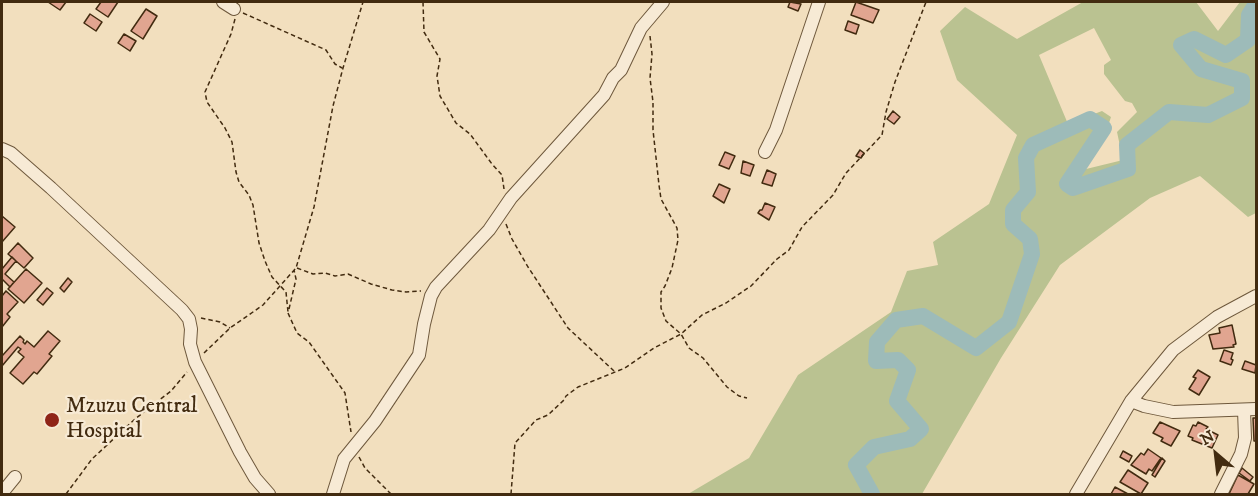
<!DOCTYPE html>
<html>
<head>
<meta charset="utf-8">
<style>
  body { margin:0 }
  #map { position:relative; width:1258px; height:496px; overflow:hidden; background:#f2dfbe; font-family:"IM FELL DW Pica",serif }
  canvas { display:block }
  .frame { position:absolute; inset:0; border:3px solid #422b10; pointer-events:none }
  .north { position:absolute; left:1186px; top:424px; width:60px; height:60px; -webkit-text-stroke:4px #f7ead5; paint-order:stroke; rotate:332deg; font-size:16px; font-weight:700; line-height:24px; text-align:center; color:#422b10 }
  .north::after { content:''; display:block; margin:auto; width:21px; height:27px; background:#422b10; clip-path:polygon(50% 0,100% 100%,50% 72%,0 100%) }
</style>
</head>
<body>
<div id="map">
<canvas width="1258" height="496"></canvas>
<div class="frame"></div>
<div class="north">N</div>
</div>
<script>
const g = document.querySelector('canvas').getContext('2d');
g.lineJoin = 'round';
function fill(path, color) { g.fillStyle = color; g.fill(path, 'evenodd'); }
const poly = rows => new Path2D(rows.map(r => 'M' + r).join(''));
function strokePath(path, color, width, dash) { g.strokeStyle = color; g.lineWidth = width; g.lineCap = dash ? 'butt' : 'round'; g.setLineDash(dash || []); g.stroke(path); }
function drawText(font, color, halo, rows, align = 'center') {
  g.font = font + ' "IM FELL DW Pica",serif'; g.lineWidth = 4.5; g.setLineDash([]); g.textBaseline = 'middle'; g.strokeStyle = halo; g.fillStyle = color; for (const [text, x, y, turn = 0] of rows) {
    g.save(); g.translate(x, y); g.rotate((+turn || 0) * Math.PI / 180); g.textAlign = isNaN(turn) ? turn : align; if (halo) g.strokeText(text, 0, 0); g.fillText(text, 0, 0); g.restore();
  }
}
const green = poly([
  [1083,2,1196,2,1218,31,1240,2,1256,2,1256,213,1248,217,1200,176,1150,198,1060,265,1001,358,922,494,688,494,749,458,798,375,891,312,907,271,938,265,933,242,989,204,1017,135,957,80,940,31,965,7,1017,39],
  [1094,28,1111,60,1104,65,1104,74,1125,101,1132,103,1137,112,1117,132,1123,160,1082,170,1104,138,1111,117,1102,111,1068,124,1039,55]
]);
const river = poly([
  [872,494,856,465,874,447,910,439,921,429,897,401,908,370,898,360,876,361,877,342,896,320,923,316,976,348,1009,322,1032,254,1030,239,1013,224,1013,210,1028,192,1026,158,1033,145,1090,119,1104,128,1067,184,1073,188,1128,169,1127,145,1169,112,1208,115,1242,98,1242,81,1201,69,1181,45,1194,39,1226,55,1248,40,1249,15,1256,4]
]);
const building = poly([
  [48,2,66,2,60,10,48,2],
  [101,2,118,2,108,17,96,9,101,2],
  [790,2,801,4,798,11,788,7,790,2],
  [856,2,879,10,873,23,851,15,856,2],
  [146,9,157,16,143,39,131,31,146,9],
  [90,14,102,22,96,31,84,23,90,14],
  [848,21,859,25,856,34,845,30,848,21],
  [124,34,136,41,130,51,118,43,124,34],
  [893,111,900,117,894,124,887,119,893,111],
  [860,150,864,153,861,158,856,156,860,150],
  [725,152,735,156,729,169,719,165,725,152],
  [743,161,754,165,750,176,741,173,743,161],
  [767,170,776,174,772,186,762,183,767,170],
  [719,184,730,189,724,203,713,196,719,184],
  [765,203,775,207,769,220,758,213,760,210,762,210,765,203],
  [2,216,15,227,2,242,2,216],
  [18,243,33,258,24,268,8,254,18,243],
  [12,257,16,261,5,274,14,282,10,287,2,279,2,269,12,257],
  [26,269,42,283,24,303,8,289,26,269],
  [68,278,72,282,64,292,60,288,68,278],
  [47,288,53,293,43,305,37,300,47,288],
  [6,291,18,302,7,314,10,317,2,327,2,296,6,291],
  [1232,325,1236,344,1233,345,1234,347,1213,349,1209,335,1220,333,1219,328,1232,325],
  [48,331,60,341,49,354,52,356,37,374,34,372,23,384,10,373,24,357,18,352,21,349,18,347,2,366,2,356,20,336,24,340,23,342,25,344,27,341,34,347,48,331],
  [1224,350,1233,353,1231,359,1233,360,1231,365,1220,361,1224,350],
  [1245,361,1256,365,1255,373,1242,369,1245,361],
  [1198,370,1210,377,1199,395,1189,389,1196,378,1193,377,1198,370],
  [1253,418,1256,418,1256,441,1254,441,1253,418],
  [1160,422,1180,431,1171,446,1161,441,1163,438,1153,433,1160,422],
  [1198,422,1208,427,1206,429,1218,435,1212,448,1192,440,1193,438,1188,436,1193,425,1196,426,1198,422],
  [1148,449,1161,458,1152,471,1149,469,1146,474,1131,465,1141,453,1144,455,1148,449],
  [1123,451,1132,456,1129,462,1120,457,1123,451],
  [1162,458,1165,461,1155,477,1152,475,1162,458],
  [1242,468,1253,477,1250,481,1239,473,1242,468],
  [1128,470,1148,483,1141,494,1120,482,1128,470],
  [1238,475,1254,484,1248,494,1229,494,1238,475],
  [1115,487,1128,494,1111,494,1115,487]
]);
const path = poly([
  [423,2,424,32,440,59,437,76,440,96,456,123,470,134,492,164,502,175,504,189],
  [243,13,326,50,335,64,342,68],
  [235,19,231,34,205,92,207,102,225,128,232,142,236,172,239,182,249,195,253,205,259,243,265,261,272,277,286,292,288,312],
  [650,36,652,54,650,78,653,102,653,130,659,185,661,199,677,228,678,240,672,268,665,286,661,292,661,308,666,321,681,334,689,348,703,358,727,387,739,396,747,398],
  [506,224,512,239,528,267,568,328,614,371],
  [297,268,313,274,325,273,335,276,348,274,371,284,392,290,406,292,421,291],
  [289,309,296,279,294,270],
  [288,313,297,333,309,342,345,393,351,432],
  [201,318,220,322,230,328],
  [204,353,230,328,263,305,296,268,314,207,333,106,343,68,363,2],
  [359,457,365,468,391,494],
  [66,494,92,459,135,419,171,391,187,372],
  [511,494,515,443,536,420,548,415,564,400,566,396,578,387,625,368,654,348,681,334,702,315,726,303,751,286,777,259,789,250,802,227,833,195,846,173,882,135,886,112,895,82,926,2]
]);
const minor = poly([
  [223,2,234,9],
  [2,149,11,153,51,188,182,310,189,319,191,329,190,344,195,362,240,452,255,478,269,494],
  [765,152,776,130,819,2],
  [1131,401,1144,406,1173,412,1256,409],
  [2,493,15,477],
  [333,494,344,459,375,421,419,355,424,324,431,296,436,287,489,230,511,198,604,95,613,78,621,70,641,28,663,2],
  [1076,494,1131,401,1173,350,1217,317,1256,296],
  [1221,494,1241,454,1245,438,1244,410]
]);
const markers = [
  [52,420,8,"#8f2418"]
];
const poiNames = [
  ["Mzuzu Central",66,407],
  ["Hospital",66,432]
];
fill(green, '#bac291');
strokePath(river, '#9dbbb9', 16);
fill(building, '#e1a590');
strokePath(building, '#422b10', 1.5);
strokePath(minor, '#6e583c', 14);
strokePath(path, '#422b10', 1.5, [4.5, 3]);
strokePath(minor, '#f7ead5', 12);
for (const [x, y, r, color] of markers) { const dot = new Path2D(); dot.arc(x, y, r, 0, 2 * Math.PI); g.fillStyle = color; g.fill(dot); strokePath(dot, '#f7ead5', 2); }
drawText('22px', '#422b10', '#f7ead5', poiNames, 'left');
</script>
</body>
</html>
